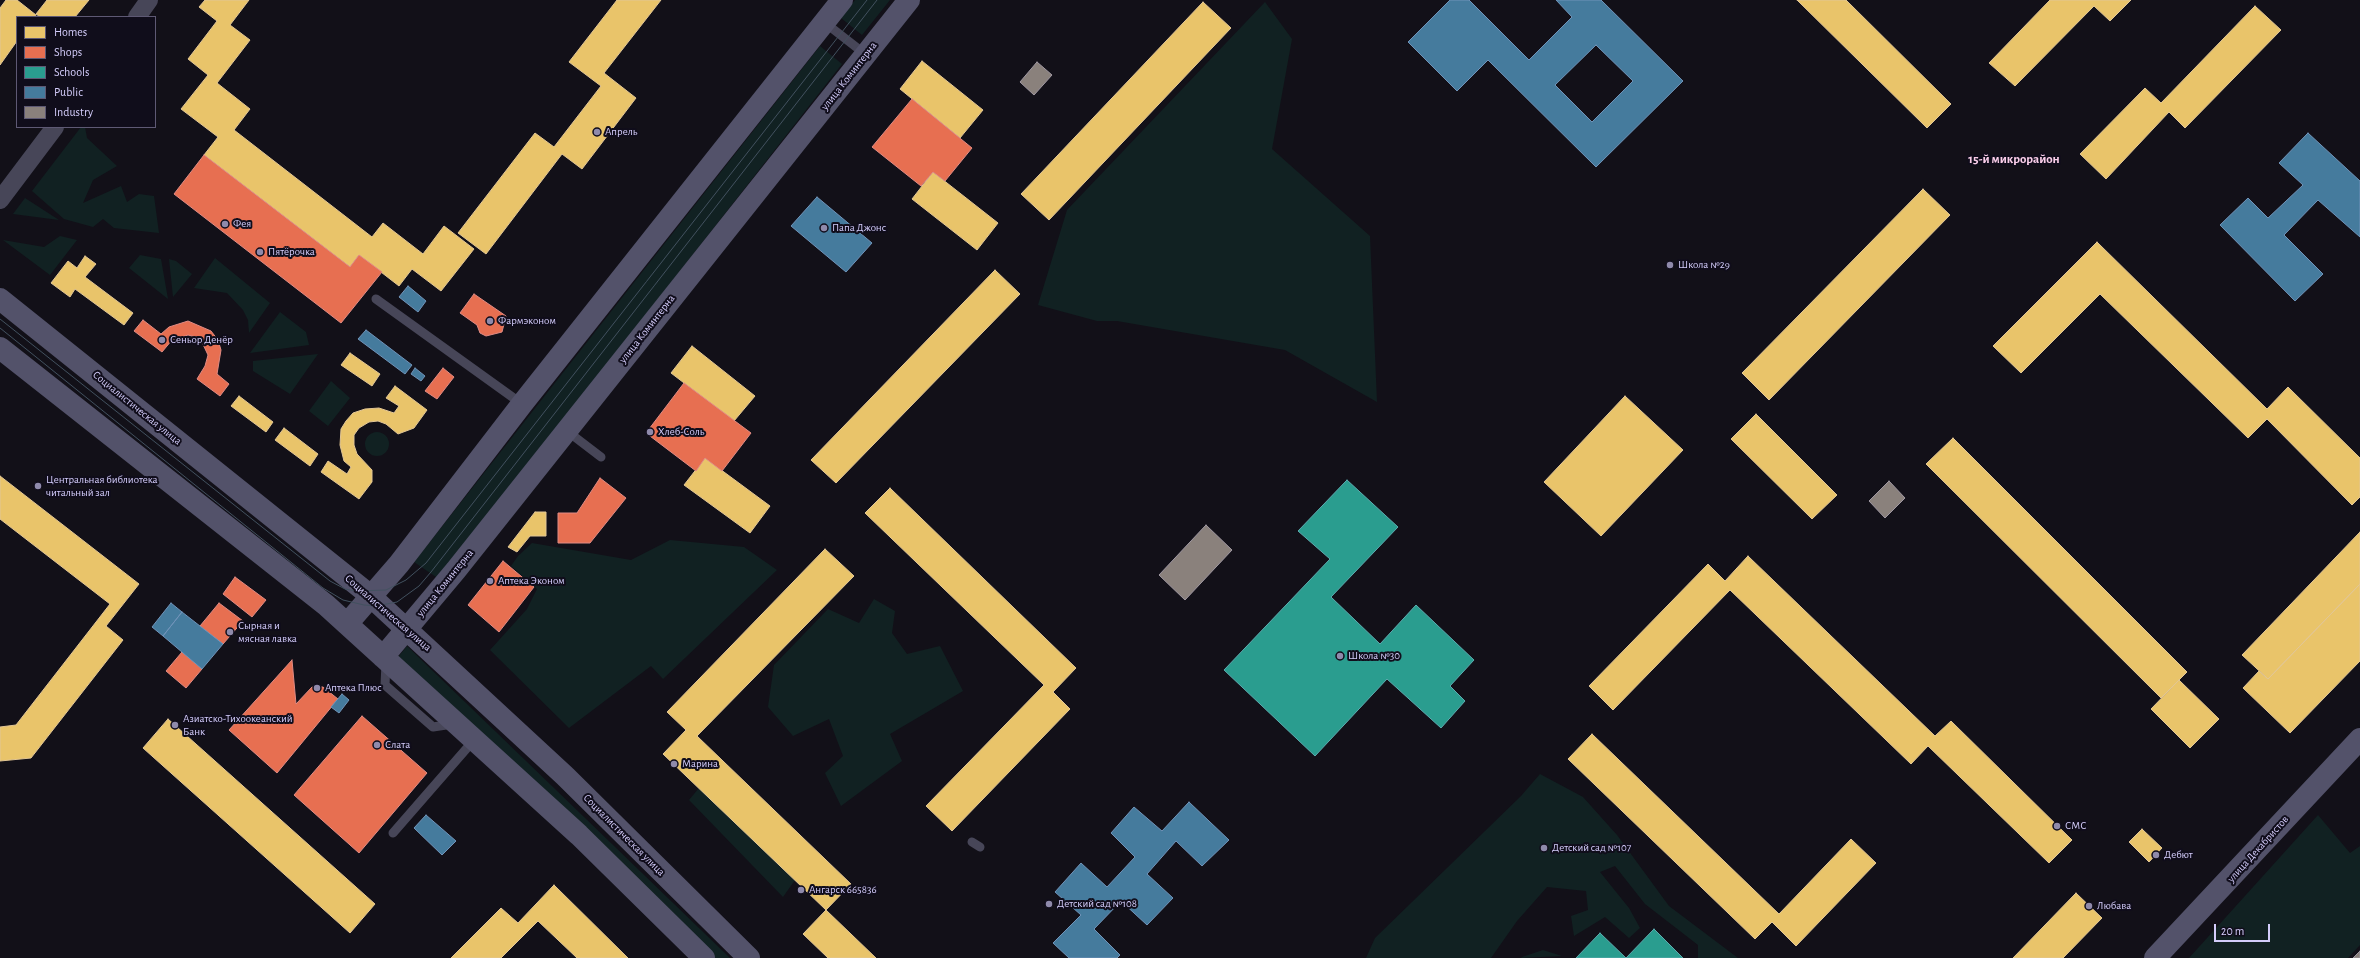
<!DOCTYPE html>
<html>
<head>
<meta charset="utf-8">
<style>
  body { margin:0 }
  #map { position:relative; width:2360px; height:958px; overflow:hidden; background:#121018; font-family:"Alegreya Sans",sans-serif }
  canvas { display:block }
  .legend { position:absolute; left:16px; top:16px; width:140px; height:112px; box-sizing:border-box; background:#100d1b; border:1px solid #5e5974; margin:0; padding:5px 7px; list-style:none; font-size:12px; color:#d3ccfa }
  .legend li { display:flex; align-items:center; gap:8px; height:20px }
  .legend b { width:20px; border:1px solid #5e5974 }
  .scale { position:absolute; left:2214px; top:924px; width:56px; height:18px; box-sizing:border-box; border:2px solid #d3ccfa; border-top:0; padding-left:5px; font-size:12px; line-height:14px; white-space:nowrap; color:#d3ccfa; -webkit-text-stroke:3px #100d1b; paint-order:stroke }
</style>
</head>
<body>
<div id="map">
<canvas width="2360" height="958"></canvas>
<ul class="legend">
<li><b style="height:11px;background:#e9c46a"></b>Homes</li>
<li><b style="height:11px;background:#e76f51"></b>Shops</li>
<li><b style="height:11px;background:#2a9d8f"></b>Schools</li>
<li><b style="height:11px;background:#457b9d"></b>Public</li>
<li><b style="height:11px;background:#8a817c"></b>Industry</li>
</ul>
<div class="scale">20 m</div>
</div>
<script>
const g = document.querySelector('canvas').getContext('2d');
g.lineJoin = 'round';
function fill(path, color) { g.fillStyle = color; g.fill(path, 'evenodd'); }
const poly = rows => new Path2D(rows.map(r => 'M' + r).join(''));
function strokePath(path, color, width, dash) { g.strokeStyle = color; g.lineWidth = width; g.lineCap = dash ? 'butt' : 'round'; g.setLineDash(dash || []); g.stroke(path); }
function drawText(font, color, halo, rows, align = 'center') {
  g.font = font + ' "Alegreya Sans",sans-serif'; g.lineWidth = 4; g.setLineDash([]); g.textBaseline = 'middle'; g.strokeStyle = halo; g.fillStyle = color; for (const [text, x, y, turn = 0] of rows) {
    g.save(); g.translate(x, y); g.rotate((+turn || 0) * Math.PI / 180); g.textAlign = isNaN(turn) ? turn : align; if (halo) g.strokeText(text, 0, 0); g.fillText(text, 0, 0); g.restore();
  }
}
const green = poly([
  [855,0,890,0,862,35,841,18],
  [1265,2,1292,39,1272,149,1370,236,1377,402,1285,350,1117,321,1097,321,1038,305,1067,210],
  [820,46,842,64,439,579,414,562],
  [81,127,85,127,87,138,117,166,93,180,83,203,121,186,127,202,139,194,154,196,159,233,114,228,103,219,93,227,64,219,32,191],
  [25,198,59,220,13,214],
  [60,236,77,240,50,275,3,240,44,247],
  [140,255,161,259,168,299,129,268],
  [215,258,270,303,249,333,248,320,243,310,227,293,194,288],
  [169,259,176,261,192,274,173,297],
  [280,312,306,332,309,345,250,353],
  [318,354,290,394,253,371,253,361],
  [331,381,350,398,328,426,309,411],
  '365 444a12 12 0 1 1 24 0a12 12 0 1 1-24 0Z',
  [670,540,744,547,777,570,663,679,651,666,569,728,490,650,527,609,537,589,511,566,518,556,532,543,631,560],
  [874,599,895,611,892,633,907,654,940,646,963,691,890,734,902,761,841,806,825,773,843,756,829,719,793,736,768,707,774,665,828,609,859,623],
  [407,646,730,958,713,958,395,661],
  [1540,774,1583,797,1617,835,1669,906,1738,958,1698,958,1698,945,1645,904,1615,866,1600,872,1629,908,1640,928,1629,938,1605,917,1574,936,1571,916,1588,910,1586,891,1547,887,1517,921,1491,958,1366,958,1375,938,1521,796],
  [699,788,795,880,783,897,689,800],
  [2318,815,2350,853,2360,846,2360,945,2348,958,2189,958],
  [1543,950,1562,956,1521,958,1522,957]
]);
const homes = poly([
  [6,0,17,0,36,15,35,17,17,17,17,41,0,65,0,8,6,0],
  [47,0,89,0,75,17,40,17,36,14,47,0],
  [205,0,249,0,230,25,250,40,217,83,250,109,234,130,372,237,383,223,423,254,444,226,474,249,441,291,412,269,399,286,359,255,350,267,204,155,218,137,181,109,208,75,188,59,217,21,199,7,205,0],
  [617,0,661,0,604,73,636,98,582,169,562,154,486,254,458,233,535,133,554,147,601,86,569,62,617,0],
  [1797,0,1846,0,1951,104,1927,128,1797,0],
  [2050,0,2131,0,2110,21,2094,6,2015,86,1989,63,2050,0],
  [1203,2,1231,28,1049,220,1021,194,1203,2],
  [2255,6,2281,30,2185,128,2169,112,2106,179,2080,154,2145,88,2161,103,2255,6],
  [922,61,983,110,960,138,900,89,922,61],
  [933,172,998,223,977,250,912,199,933,172],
  [1923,189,1950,215,1769,400,1742,373,1923,189],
  [2097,242,2267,409,2288,387,2360,458,2360,497,2352,505,2267,419,2248,438,2100,294,2021,373,1993,346,2097,242],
  [85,256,96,264,85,277,133,313,124,325,75,289,70,297,51,283,68,261,77,268,85,256],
  [995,270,1020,294,836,483,811,460,995,270],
  [692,346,755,396,734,421,671,373,692,346],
  [350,353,380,374,372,386,341,365,350,353],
  [395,386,427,410,414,428,398,434,386,424,378,421,369,422,359,428,354,435,354,445,357,454,372,470,372,482,359,499,321,472,328,461,347,474,351,467,344,461,340,445,341,429,346,421,353,413,365,409,379,408,394,413,399,406,386,398,395,386],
  [239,396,273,422,266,432,231,406,239,396],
  [1625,396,1683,450,1601,536,1544,482,1625,396],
  [1756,414,1837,495,1812,519,1731,439,1756,414],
  [284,428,318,454,310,466,275,440,284,428],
  [1953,438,2187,672,2161,698,1926,464,1953,438],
  [705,458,770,506,750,533,684,485,705,458],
  [0,476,139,584,106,626,123,640,31,758,0,761,0,727,16,725,110,604,0,519,0,476],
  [890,488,1076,668,1053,692,1070,709,952,831,926,806,1044,685,865,513,890,488],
  [535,512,546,512,546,536,530,536,517,552,508,547,535,512],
  [2360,532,2360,584,2268,679,2242,655,2360,532],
  [825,549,854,576,697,736,851,884,826,910,663,754,686,730,667,712,825,549],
  [1748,556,1935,736,1951,721,2072,840,2049,863,1928,746,1911,764,1730,590,1613,710,1589,686,1708,564,1725,581,1748,556],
  [2360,584,2360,661,2290,733,2243,688,2259,671,2268,679,2360,584],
  [2179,680,2219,719,2190,748,2151,709,2179,680],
  [168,719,375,904,350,933,143,748,168,719],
  [1592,734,1779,914,1851,839,1876,863,1796,946,1772,922,1755,939,1568,759,1592,734],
  [2142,829,2162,848,2149,862,2129,842,2142,829],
  [554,885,628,958,577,958,538,921,501,958,451,958,501,908,518,923,554,885],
  [2076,893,2102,918,2063,958,2013,958,2076,893],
  [826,910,876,958,828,958,803,934,826,910]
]);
const shops = poly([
  [912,99,972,148,945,181,933,172,921,186,872,147,912,99],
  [204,155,350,267,359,255,382,272,341,323,174,194,204,155],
  [474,294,506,316,502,332,486,336,480,333,477,325,460,313,474,294],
  [143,320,161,334,169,327,188,321,211,331,218,340,221,350,217,374,229,384,220,396,197,379,205,366,208,355,200,338,188,335,172,340,162,352,134,331,143,320],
  [443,368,454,377,437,399,425,391,443,368],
  [684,383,751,433,722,471,705,458,696,471,646,433,684,383],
  [600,478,626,498,590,543,558,543,558,513,577,513,600,478],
  [503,561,534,587,499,632,468,605,503,561],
  [235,577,266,600,252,617,223,594,235,577],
  [219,603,243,621,223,644,200,626,219,603],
  [182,652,202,669,186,688,166,671,182,652],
  [292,660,296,704,312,687,323,687,338,699,277,773,229,730,292,660],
  [362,716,427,773,359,853,294,795,362,716]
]);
const schools = poly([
  [1347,480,1398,527,1331,597,1380,644,1416,605,1474,660,1450,686,1465,701,1441,728,1387,679,1315,756,1224,670,1330,559,1298,531,1347,480],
  [1654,929,1683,958,1626,958,1654,929],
  [1600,933,1626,958,1576,958,1600,933]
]);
const public = poly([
  [1450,0,1469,0,1529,60,1572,17,1556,0,1601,0,1683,81,1596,167,1488,60,1457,91,1408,42,1450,0],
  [1596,45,1633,81,1592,122,1555,85,1596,45],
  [2308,133,2360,181,2360,237,2318,200,2284,235,2323,274,2295,301,2220,225,2248,198,2268,218,2303,185,2279,163,2308,133],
  [817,197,872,243,846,272,791,226,817,197],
  [408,286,426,301,418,312,399,297,408,286],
  [366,330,412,365,405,374,358,339,366,330],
  [415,368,425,376,421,381,411,374,415,368],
  [171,603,182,612,163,636,152,627,171,603],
  [182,612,223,644,202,669,163,636,182,612],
  [342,694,349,700,339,713,331,707,342,694],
  [1189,802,1229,840,1202,866,1176,841,1147,874,1173,898,1147,925,1121,901,1094,929,1120,955,1117,958,1069,958,1053,943,1081,915,1055,892,1081,863,1107,887,1135,857,1111,833,1134,807,1162,831,1189,802],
  [426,815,456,841,442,855,414,828,426,815]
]);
const industry = poly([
  [1037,62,1052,75,1034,95,1020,82,1037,62],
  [1889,481,1905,498,1885,518,1869,501,1889,481],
  [1206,525,1232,550,1185,600,1159,575,1206,525],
  [2360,951,2360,958,2353,958,2360,951]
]);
const lane = poly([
  [824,22,865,54],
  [376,299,522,404],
  [567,431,601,457],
  [386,663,385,685,433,727,453,724],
  [393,833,474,740],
  [972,842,980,847]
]);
const street = poly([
  [137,17,149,0],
  [0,200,55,127]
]);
const secondary = poly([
  [0,299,366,592,565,776,749,958],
  [0,348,326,605,579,835,704,958],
  [347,624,399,564,522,404,842,0],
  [383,657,456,570,909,0],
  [2155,958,2360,739]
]);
const tram = poly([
  [0,319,330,581,345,589,356,591,386,590,406,580,426,563,867,0],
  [0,328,323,588,343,600,364,605,376,606,397,602,419,586,431,572,877,0]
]);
const markers = [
  [597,132,4,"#8f8aab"],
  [225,224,4,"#8f8aab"],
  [824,228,4,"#8f8aab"],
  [260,252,4,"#8f8aab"],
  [1670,265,4,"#8f8aab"],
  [490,321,4,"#8f8aab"],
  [162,340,4,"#8f8aab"],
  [650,432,4,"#8f8aab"],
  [38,486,4,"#8f8aab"],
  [490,581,4,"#8f8aab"],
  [230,632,4,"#8f8aab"],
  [1340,656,4,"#8f8aab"],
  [317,688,4,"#8f8aab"],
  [175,725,4,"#8f8aab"],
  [377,745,4,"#8f8aab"],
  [674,764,4,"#8f8aab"],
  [2057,826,4,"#8f8aab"],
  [1544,848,4,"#8f8aab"],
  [2156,855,4,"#8f8aab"],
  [801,890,4,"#8f8aab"],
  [1049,904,4,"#8f8aab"],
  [2089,906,4,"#8f8aab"]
];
const streetNames = [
  ["улица Коминтерна",849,76,-52],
  ["улица Коминтерна",647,329,-52],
  ["Социалистическая улица",137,408,39],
  ["улица Коминтерна",445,583,-51],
  ["Социалистическая улица",388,613,41],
  ["Социалистическая улица",624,835,45],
  ["улица Декабристов",2258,849,-48]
];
const poiNames = [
  ["Апрель",605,132],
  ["Фея",233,224],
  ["Папа Джонс",832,228],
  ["Пятёрочка",268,252],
  ["Школа №29",1678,265],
  ["Фармэконом",498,321],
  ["Сеньор Денёр",170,340],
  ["Хлеб-Соль",658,432],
  ["Центральная библиотека",46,480],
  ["читальный зал",46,493],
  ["Аптека Эконом",498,581],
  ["Сырная и",238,626],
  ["мясная лавка",238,639],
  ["Школа №30",1348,656],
  ["Аптека Плюс",325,688],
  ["Азиатско-Тихоокеанский",183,719],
  ["Банк",183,732],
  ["Слата",385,745],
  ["Марина",682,764],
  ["СМС",2065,826],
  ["Детский сад №107",1552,848],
  ["Дебют",2164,855],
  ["Ангарск 665836",809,890],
  ["Детский сад №108",1057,904],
  ["Любава",2097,906]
];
const quarterNames = [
  ["15-й микрорайон",2014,159]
];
fill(green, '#112122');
fill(homes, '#e9c46a');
strokePath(homes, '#e2c695', 1);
fill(shops, '#e76f51');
strokePath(shops, '#e18b84', 1);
fill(schools, '#2a9d8f');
strokePath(schools, '#5dabaf', 1);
fill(public, '#457b9d');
strokePath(public, '#7093b9', 1);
fill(industry, '#8a817c');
strokePath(industry, '#a098a2', 1);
strokePath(lane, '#474658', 9);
strokePath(street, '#474658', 18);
strokePath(secondary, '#53526a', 22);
strokePath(tram, '#42515f', 1);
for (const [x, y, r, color] of markers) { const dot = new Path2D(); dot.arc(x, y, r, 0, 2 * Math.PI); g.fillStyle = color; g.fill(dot); strokePath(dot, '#100d1b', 1.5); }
drawText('11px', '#d3ccfa', '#100d1b', streetNames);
drawText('11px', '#d3ccfa', '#100d1b', poiNames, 'left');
drawText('bold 13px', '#facee9', '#100d1b', quarterNames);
</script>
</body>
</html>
